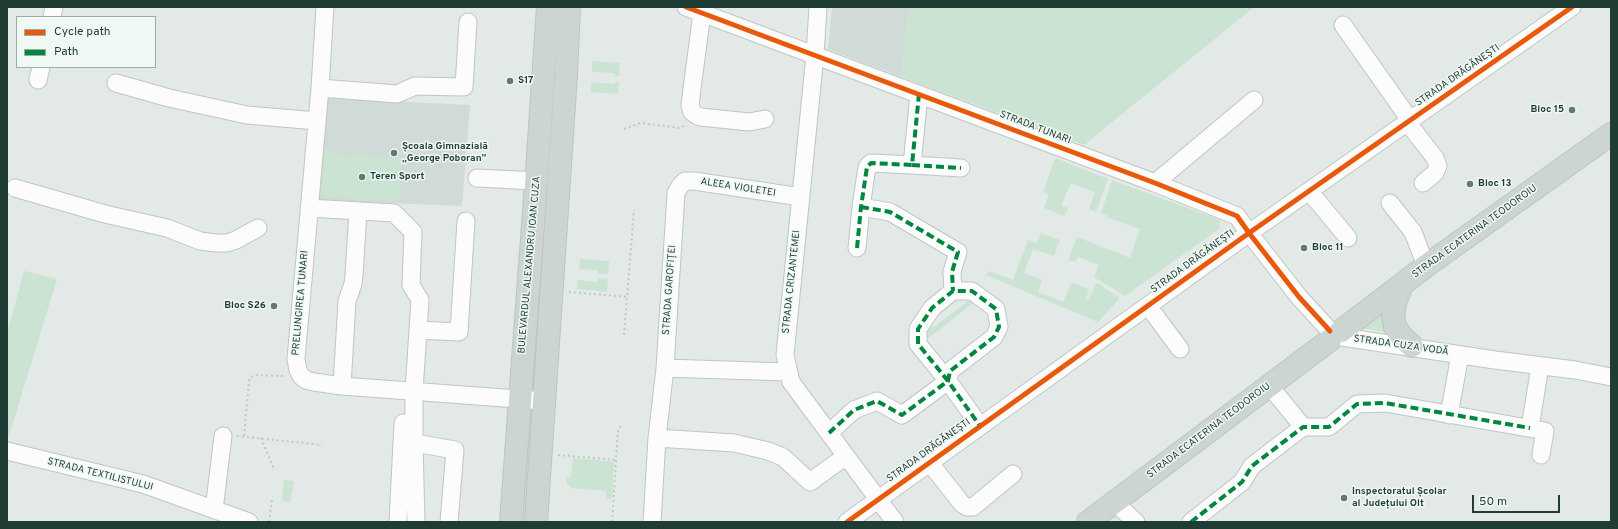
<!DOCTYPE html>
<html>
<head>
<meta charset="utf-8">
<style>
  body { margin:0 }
  #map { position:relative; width:1618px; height:529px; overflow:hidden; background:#e2e9e6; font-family:Overpass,sans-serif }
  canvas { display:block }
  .frame { position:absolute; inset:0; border:8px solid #1f3d35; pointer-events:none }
  .legend { position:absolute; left:16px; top:16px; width:140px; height:52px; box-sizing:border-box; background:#f0f8f4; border:1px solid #9cada8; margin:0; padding:5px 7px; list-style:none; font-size:12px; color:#1f3d35 }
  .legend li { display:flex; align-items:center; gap:8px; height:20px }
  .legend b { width:20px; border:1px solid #9cada8 }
  .scale { position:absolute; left:1472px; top:495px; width:88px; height:18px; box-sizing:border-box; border:2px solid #1f3d35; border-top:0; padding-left:5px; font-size:12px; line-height:14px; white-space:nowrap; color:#1f3d35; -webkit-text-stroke:3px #f0f8f4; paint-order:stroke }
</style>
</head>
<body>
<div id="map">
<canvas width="1618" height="529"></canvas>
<div class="frame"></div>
<ul class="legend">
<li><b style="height:5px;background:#e8590c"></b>Cycle path</li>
<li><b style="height:5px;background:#00873e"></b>Path</li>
</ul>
<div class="scale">50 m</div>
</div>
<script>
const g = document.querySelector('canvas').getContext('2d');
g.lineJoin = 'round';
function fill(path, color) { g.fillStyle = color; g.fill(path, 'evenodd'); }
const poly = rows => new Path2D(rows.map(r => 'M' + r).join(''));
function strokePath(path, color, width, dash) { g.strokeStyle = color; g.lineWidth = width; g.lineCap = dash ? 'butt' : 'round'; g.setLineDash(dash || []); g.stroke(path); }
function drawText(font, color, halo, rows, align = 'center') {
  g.font = font + ' Overpass,sans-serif'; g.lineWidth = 3; g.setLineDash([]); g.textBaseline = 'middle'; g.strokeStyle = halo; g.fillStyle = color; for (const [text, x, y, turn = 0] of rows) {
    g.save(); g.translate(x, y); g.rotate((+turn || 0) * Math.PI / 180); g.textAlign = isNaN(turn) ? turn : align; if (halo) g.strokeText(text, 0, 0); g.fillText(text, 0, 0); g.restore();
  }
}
const built = poly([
  [832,7,909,7,901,77,828,49],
  [325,98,470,105,462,206,319,200]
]);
const green = poly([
  [909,7,1254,7,1084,145,901,77],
  [592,61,620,63,619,76,615,76,615,73,592,72],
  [615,81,619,81,618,94,591,92,591,82,615,84],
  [324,153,402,157,400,201,322,197],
  [1055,158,1108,179,1096,212,1089,210,1095,192,1071,183,1061,205,1068,208,1065,216,1044,208,1049,194,1043,192],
  [1112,180,1220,220,1220,228,1125,296,1094,277,1099,265,1078,257,1075,262,1068,260,1077,237,1130,258,1140,229,1106,217,1107,215,1101,213],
  [1041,233,1060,240,1054,256,1033,249,1024,273,1042,280,1038,292,1063,302,1072,282,1089,289,1086,299,1088,300,1097,283,1120,298,1098,322,986,275,989,271,1013,280,1028,240,1037,243],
  [580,259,609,261,608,274,598,274,598,270,579,269],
  [24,271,57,279,9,436,7,436,7,334],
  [598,278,608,279,607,292,577,289,578,280,597,282],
  [967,298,977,300,926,340,927,327,929,323,933,328,969,300],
  [1386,304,1396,334,1356,327],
  [530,416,540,417,532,522,520,522],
  [573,458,614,462,612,499,606,499,606,491,571,488,566,482,567,477,571,477],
  [284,480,294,481,290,502,284,501,282,498]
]);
const path = poly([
  [624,129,640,123,680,128,686,125],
  [569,292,628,297],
  [624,335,634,210],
  [237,436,322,445],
  [244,436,249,381,251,377,256,375,286,376],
  [261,438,274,469],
  [558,455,616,460],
  [269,522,272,500],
  [612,522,618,431,622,423]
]);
const minor = poly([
  [325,7,320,88,296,359,298,370,301,376,306,380,314,382,342,386,545,401],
  [686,7,1155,183,1237,216,1249,233,1299,297,1330,331],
  [818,7,815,55,785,355,791,382,895,522],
  [702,13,692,89,690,106,692,112,696,115,701,117,749,122,765,119],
  [52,17,54,7],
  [1343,25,1410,120],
  [38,80,41,67],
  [116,83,169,98,247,115,317,121],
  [320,88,397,94,415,86,464,87,468,22],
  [1407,122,1435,158,1438,166,1435,173,1423,183],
  [912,165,961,168],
  [477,178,536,181],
  [1155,183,1254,100],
  [15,188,105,214,167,228,200,241,216,243,227,243,236,240,258,228],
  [1309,191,1348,238],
  [1390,203,1413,232,1426,266],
  [861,207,890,212,958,252,952,272,953,291],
  [309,208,394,213,413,232,411,285,420,300,414,391,414,443,416,522],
  [857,248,861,207,867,167,871,163,912,165,919,94],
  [1148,306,1180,349],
  [418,330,459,332,466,221],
  [1342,337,1495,360,1575,370,1611,377],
  [665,368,787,372],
  [1269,385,1303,427],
  [342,386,347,301,353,284,354,275,358,211],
  [1449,415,1460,355],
  [1303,427,1329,427,1357,404,1385,403,1545,431,1541,455],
  [1530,428,1540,366],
  [829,433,854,410,877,401,902,415,948,381,950,371,994,337,999,327,996,309,972,291,953,291,932,308,918,329,918,344,948,381,980,426],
  [657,438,734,443,768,451,783,457,810,482,846,456],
  [414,443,455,450,449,522],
  [7,451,143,484,249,522],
  [929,462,962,504,967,507,973,507,1013,474],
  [1115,503,1136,522],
  [214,510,223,436],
  [398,522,403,423],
  [652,522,657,438,665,368,676,193,680,186,685,181,694,181,801,197],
  [847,522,1249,233,1572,7],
  [1191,522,1242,482,1252,466,1303,427]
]);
const major = poly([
  [1402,285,1395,303,1393,315,1395,327,1402,337,1412,346],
  [1341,331,1426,266,1611,134],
  [511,522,537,171,548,7],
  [536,522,566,75,569,7],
  [1088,522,1330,340]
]);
const quiet = poly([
  [912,165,961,168],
  [861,207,890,212,958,252,952,272,953,291],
  [857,248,861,207,867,167,871,163,912,165,919,94],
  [829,433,854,410,877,401,902,415,948,381,950,371,994,337,999,327,996,309,972,291,953,291,932,308,918,329,918,344,948,381,980,426],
  [1191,522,1242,482,1252,466,1303,427,1329,427,1357,404,1385,403,1530,428]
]);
const cycleway = poly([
  [686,7,1155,183,1237,216,1249,233,1299,297,1330,331],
  [847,522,1249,233,1572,7]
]);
const markers = [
  [510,81,4,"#637973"],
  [1572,110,4,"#637973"],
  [394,153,4,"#637973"],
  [362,177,4,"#637973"],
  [1470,184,4,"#637973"],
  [1304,248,4,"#637973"],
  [274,306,4,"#637973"],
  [1344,498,4,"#637973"]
];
const streetNames = [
  ["STRADA DRĂGĂNEȘTI",1458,76,-35],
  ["STRADA TUNARI",1035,128,21],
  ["ALEEA VIOLETEI",738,188,9],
  ["STRADA ECATERINA TEODOROIU",1475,232,-36],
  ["STRADA DRĂGĂNEȘTI",1193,262,-36],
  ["BULEVARDUL ALEXANDRU IOAN CUZA",530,265,-85],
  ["STRADA CRIZANTEMEI",792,282,-84],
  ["STRADA GAROFIȚEI",670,290,-86],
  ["PRELUNGIREA TUNARI",301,303,-85],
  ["STRADA CUZA VODĂ",1401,346,8],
  ["STRADA ECATERINA TEODOROIU",1209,431,-37],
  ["STRADA DRĂGĂNEȘTI",929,451,-36],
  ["STRADA TEXTILISTULUI",100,475,14]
];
const poiNames = [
  ["S17",518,81],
  ["Bloc 15",1564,110,"right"],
  ["Școala Gimnazială",402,147],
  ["„George Poboran”",402,159],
  ["Teren Sport",370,177],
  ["Bloc 13",1478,184],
  ["Bloc 11",1312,248],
  ["Bloc S26",266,306,"right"],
  ["Inspectoratul Școlar",1352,492],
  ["al Județului Olt",1352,504]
];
fill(built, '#d0dad6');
fill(green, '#cae3d2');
strokePath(minor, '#bfc6c3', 19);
strokePath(major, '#bbc5c2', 24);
strokePath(path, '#bfc9c5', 2, [2, 3]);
strokePath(minor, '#fbfcfb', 17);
strokePath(major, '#cdd5d3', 22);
strokePath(quiet, '#00873e', 4, [8, 4]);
strokePath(cycleway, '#e8590c', 5);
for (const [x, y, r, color] of markers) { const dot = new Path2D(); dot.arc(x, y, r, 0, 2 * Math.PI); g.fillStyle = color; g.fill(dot); strokePath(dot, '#f0f8f4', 1.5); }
drawText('10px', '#1f3d35', '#f0f8f4', streetNames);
drawText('bold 10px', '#1f3d35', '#f0f8f4', poiNames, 'left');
</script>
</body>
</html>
